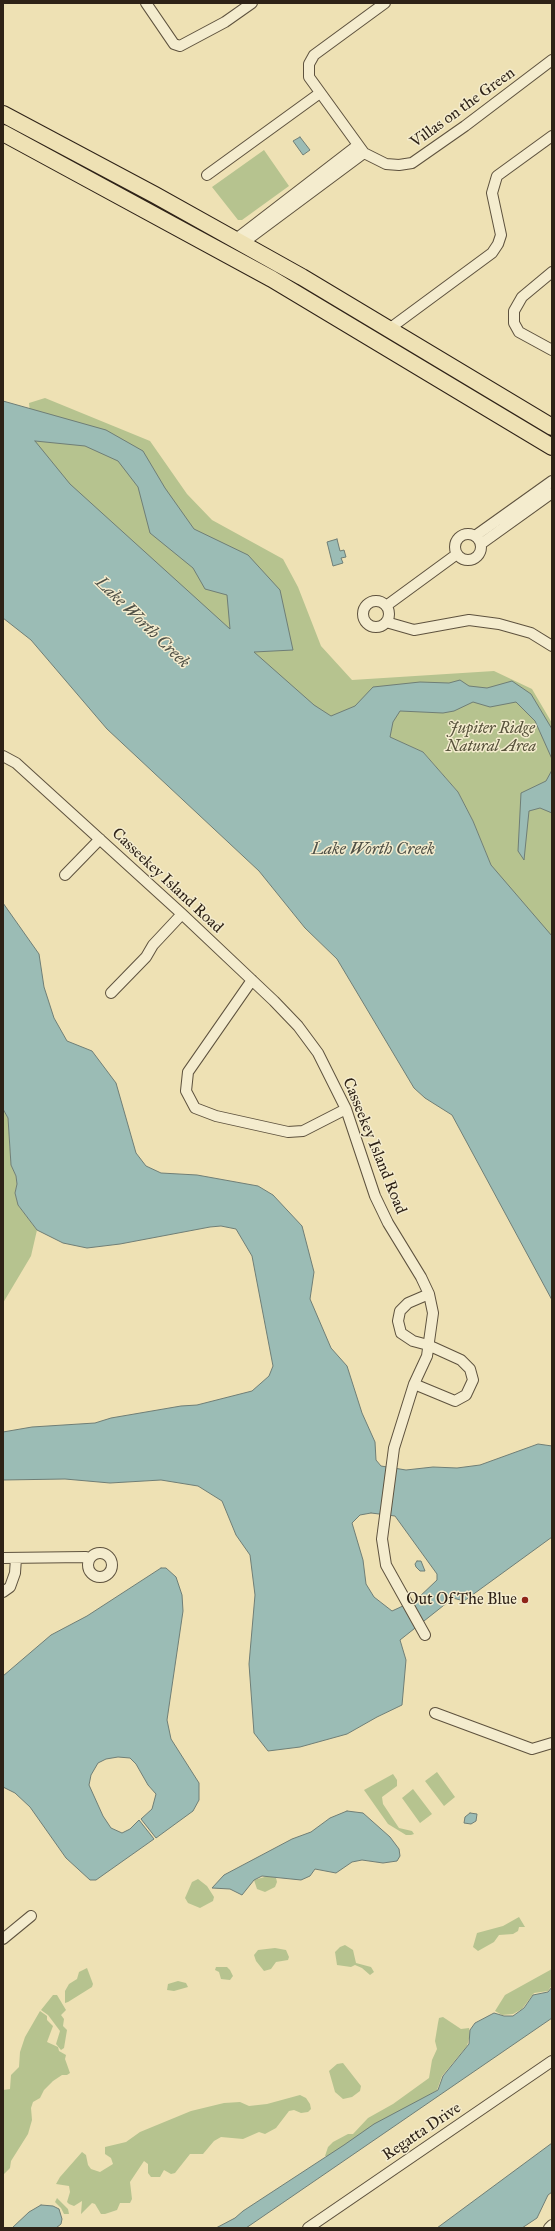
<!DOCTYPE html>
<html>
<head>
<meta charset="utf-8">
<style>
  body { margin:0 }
  #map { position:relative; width:555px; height:2231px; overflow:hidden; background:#eee1b4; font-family:"IM FELL Great Primer",serif }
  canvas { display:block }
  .frame { position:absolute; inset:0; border:4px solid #2e2217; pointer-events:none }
</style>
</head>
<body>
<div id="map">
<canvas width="555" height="2231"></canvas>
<div class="frame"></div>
</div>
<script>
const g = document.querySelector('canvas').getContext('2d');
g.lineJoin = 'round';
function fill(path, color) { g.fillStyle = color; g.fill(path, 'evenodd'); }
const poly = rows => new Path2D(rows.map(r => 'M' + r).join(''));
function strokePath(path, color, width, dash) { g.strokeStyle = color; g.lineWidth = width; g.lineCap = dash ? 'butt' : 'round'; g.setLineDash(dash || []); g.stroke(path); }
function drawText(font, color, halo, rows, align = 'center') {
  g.font = font + ' "IM FELL Great Primer",serif'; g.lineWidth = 3; g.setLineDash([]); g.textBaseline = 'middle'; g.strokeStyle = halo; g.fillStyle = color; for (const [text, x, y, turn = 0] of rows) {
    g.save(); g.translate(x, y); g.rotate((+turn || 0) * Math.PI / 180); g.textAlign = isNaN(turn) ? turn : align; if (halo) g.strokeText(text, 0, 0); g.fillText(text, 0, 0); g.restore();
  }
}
const green = poly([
  [264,150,289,186,242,220,238,220,212,187],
  [45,398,150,441,187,494,212,520,283,559,298,587,321,646,352,680,494,671,532,689,552,723,552,956,491,865,473,821,458,792,423,752,349,719,313,713,111,535,33,445,29,403],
  [3,1109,8,1118,11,1165,16,1176,17,1184,15,1193,18,1205,37,1230,31,1256,3,1303],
  [437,1772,455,1797,444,1806,425,1781],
  [393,1774,397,1780,397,1786,382,1797,383,1804,399,1828,412,1831,414,1834,411,1835,406,1835,388,1824,364,1790],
  [413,1789,432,1814,420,1823,402,1798],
  [268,1876,276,1878,277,1882,275,1887,265,1892,257,1889,254,1880],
  [198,1879,207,1886,214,1897,213,1901,200,1908,188,1903,185,1898,192,1882],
  [519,1917,525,1927,519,1927,518,1931,513,1934,499,1935,494,1942,478,1951,473,1947,477,1933,503,1926],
  [345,1945,353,1950,356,1963,371,1967,374,1972,370,1975,362,1968,355,1965,351,1967,337,1965,335,1952,340,1947],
  [275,1948,286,1950,289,1957,288,1960,276,1962,271,1969,264,1971,256,1961,254,1955,258,1950],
  [216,1967,227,1967,230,1970,233,1976,230,1980,221,1979,219,1972,215,1970],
  [87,1968,93,1984,92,1987,68,2002,65,2003,65,1991,69,1984,77,1979,79,1972],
  [552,1969,552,1985,548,1991,534,1993,522,2009,513,2014,502,2015,495,2011,505,1995],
  [178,1981,186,1983,188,1987,174,1991,167,1990,168,1984],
  [53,1995,57,1995,66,2010,61,2015,64,2019,63,2026,67,2030,64,2048,61,2050,56,2044,60,2031,48,2015,41,2010],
  [40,2011,47,2016,47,2020,53,2026,47,2042,58,2047,59,2051,66,2055,65,2059,70,2073,67,2075,62,2075,53,2081,44,2090,40,2098,33,2102,31,2108,32,2120,28,2134,11,2161,10,2168,3,2175,3,2090,10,2089,11,2075,19,2067,20,2052,25,2037],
  [443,2017,461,2029,469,2028,470,2035,467,2046,442,2076,437,2090,332,2156,325,2156,328,2147,333,2142,348,2134,353,2134,368,2118,393,2104,429,2078,432,2060,437,2049,435,2041,438,2023,439,2018],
  [343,2063,361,2086,360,2091,352,2097,343,2099,335,2092,329,2071,337,2064],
  [300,2095,306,2098,310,2104,311,2109,308,2112,301,2113,294,2110,289,2111,276,2128,265,2134,259,2132,243,2139,221,2137,214,2141,203,2154,190,2154,175,2173,171,2174,164,2170,160,2177,151,2177,148,2173,148,2164,144,2161,130,2182,132,2199,130,2203,120,2203,117,2210,105,2214,101,2214,95,2204,92,2203,81,2214,82,2201,74,2206,69,2204,67,2202,70,2192,69,2186,56,2184,60,2177,82,2152,86,2155,88,2165,91,2169,100,2172,113,2164,111,2158,105,2154,105,2147,126,2142,140,2132,191,2111,224,2103,240,2102,249,2106,267,2104],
  [57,2198,68,2209,69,2214,64,2214,61,2208,55,2202]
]);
const water = poly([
  [300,137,310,150,303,155,293,141,300,137],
  [3,401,106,430,143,451,165,488,194,529,248,555,280,590,293,650,254,652,314,705,331,716,355,706,373,687,420,682,449,683,460,680,469,686,487,688,512,681,531,694,552,729,552,759,535,721,516,702,490,707,473,702,454,711,443,713,400,711,393,722,390,737,423,752,458,792,473,821,491,865,552,936,552,1300,452,1115,425,1098,414,1088,337,959,305,928,259,871,107,729,31,640,3,618,3,401],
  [35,441,85,446,118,461,138,487,150,533,193,568,205,589,227,595,230,629,70,484,35,441],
  [337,539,340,551,344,550,346,557,341,558,343,563,333,566,327,542,337,539],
  [552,770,552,813,540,808,529,811,524,860,518,851,521,793,546,781,552,770],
  [3,903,39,954,44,987,54,1018,67,1041,92,1051,116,1083,136,1153,146,1166,161,1173,197,1175,258,1186,273,1195,302,1226,314,1272,310,1299,331,1348,347,1366,362,1413,375,1442,376,1460,381,1466,406,1470,433,1467,457,1468,480,1465,538,1444,552,1446,552,1537,464,1601,453,1598,400,1640,406,1660,402,1705,377,1717,347,1734,300,1747,268,1751,254,1733,249,1664,255,1595,250,1555,236,1535,222,1501,198,1486,161,1480,110,1483,65,1479,3,1480,3,1432,32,1427,95,1423,111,1418,181,1406,197,1405,252,1391,269,1376,273,1366,252,1256,236,1229,221,1226,210,1227,120,1244,87,1248,63,1243,37,1230,18,1205,15,1193,17,1184,16,1176,11,1165,8,1118,3,1109,3,903],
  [371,1513,395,1516,437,1574,437,1580,416,1600,392,1611,374,1597,366,1584,363,1560,352,1523,360,1515,371,1513],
  [417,1561,421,1561,425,1571,420,1571,416,1567,415,1564,417,1561],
  [161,1568,166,1568,176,1577,182,1595,183,1611,167,1720,171,1739,199,1783,199,1800,193,1811,156,1838,141,1819,152,1809,156,1794,148,1785,136,1764,130,1758,118,1757,106,1759,98,1763,91,1775,89,1785,103,1816,111,1828,122,1833,130,1829,139,1820,154,1839,96,1880,90,1880,66,1858,30,1807,15,1793,3,1787,3,1676,51,1635,87,1616,161,1568],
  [347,1811,363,1813,390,1837,399,1849,400,1856,397,1861,383,1863,362,1860,352,1862,336,1873,315,1869,310,1876,301,1880,262,1876,254,1880,242,1895,230,1889,212,1888,224,1875,292,1839,311,1832,330,1818,347,1811],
  [470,1813,477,1814,476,1821,471,1824,464,1823,465,1817,470,1813],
  [552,1987,552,2018,246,2228,216,2228,235,2218,243,2211,344,2145,374,2124,438,2090,443,2076,469,2044,470,2030,475,2023,494,2013,504,2016,513,2016,524,2008,533,1995,548,1992,552,1987],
  [552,2143,552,2192,548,2195,537,2218,522,2228,437,2228,552,2143],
  [41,2205,53,2206,59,2209,62,2219,61,2224,56,2228,12,2228,29,2212,41,2205]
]);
const minor = poly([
  [146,3,174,44,180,46,225,22,252,3],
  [385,3,314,55,309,64,309,77,364,153,386,164,399,165,412,163,465,126,552,60],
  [207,175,320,93],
  [236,239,358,145],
  [243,243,364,153],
  [552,272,522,297,514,311,514,323,519,332,552,350],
  [389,329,492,253,498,244,501,235,492,193,497,176,552,136],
  '455 547a13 13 0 1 1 26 0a13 13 0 1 1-26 0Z',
  [475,536,552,481],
  [481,544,552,493],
  '363 614a13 13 0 1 1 26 0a13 13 0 1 1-26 0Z',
  [386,606,457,554],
  [386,622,414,630,469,620,499,624,531,633,552,646],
  [3,756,16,763,182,914,274,1001,298,1026,318,1053,346,1109,375,1196,388,1223,421,1277,429,1294,433,1313,427,1356,414,1384,394,1448,382,1539,386,1565,425,1635],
  [65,875,100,839],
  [252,980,188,1072,186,1091,195,1108,216,1116,288,1132,303,1131,346,1109],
  [111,993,146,957,153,945,182,914],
  [414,1384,455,1401,466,1395,473,1380,470,1369,461,1360,428,1345,413,1341,401,1333,398,1321,400,1311,408,1303,429,1294],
  '88 1565a12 12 0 1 1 24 0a12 12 0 1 1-24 0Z',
  [3,1558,86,1557,89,1559],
  [3,1592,10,1587,15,1573,16,1558],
  [435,1713,532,1749,552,1743],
  [3,1939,31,1916],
  [308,2228,552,2061],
  [549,2228,552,2225]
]);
const primary = poly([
  [3,114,155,195,302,277,552,427],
  [3,133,272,279,552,447]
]);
const markers = [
  [525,1600,4,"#8f2418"]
];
const streetNames = [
  ["Villas on the Green",463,108,-36],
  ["Casseekey Island Road",167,881,43],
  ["Casseekey Island Road",374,1146,68],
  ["Regatta Drive",422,2132,-34]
];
const parkNames = [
  ["Jupiter Ridge",491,729],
  ["Natural Area",491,747]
];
const poiNames = [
  ["Out Of The Blue",517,1600]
];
const waterNames = [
  ["Lake Worth Creek",142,623,44],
  ["Lake Worth Creek",373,850]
];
fill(green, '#b6c38f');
fill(water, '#9bbcb5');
strokePath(water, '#6f7e76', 1);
strokePath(minor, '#5e523e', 12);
strokePath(primary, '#2e2217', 18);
strokePath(minor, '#f4ecce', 10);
strokePath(primary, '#eee1b4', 16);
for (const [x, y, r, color] of markers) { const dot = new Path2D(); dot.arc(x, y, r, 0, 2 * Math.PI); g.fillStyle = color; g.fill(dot); strokePath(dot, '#f4ecce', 1.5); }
drawText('16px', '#2e2217', '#f4ecce', streetNames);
drawText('italic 16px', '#57523b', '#f4ecce', parkNames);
drawText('16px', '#2e2217', '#f4ecce', poiNames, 'right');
drawText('italic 17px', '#4f5046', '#f4ecce', waterNames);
</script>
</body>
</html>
